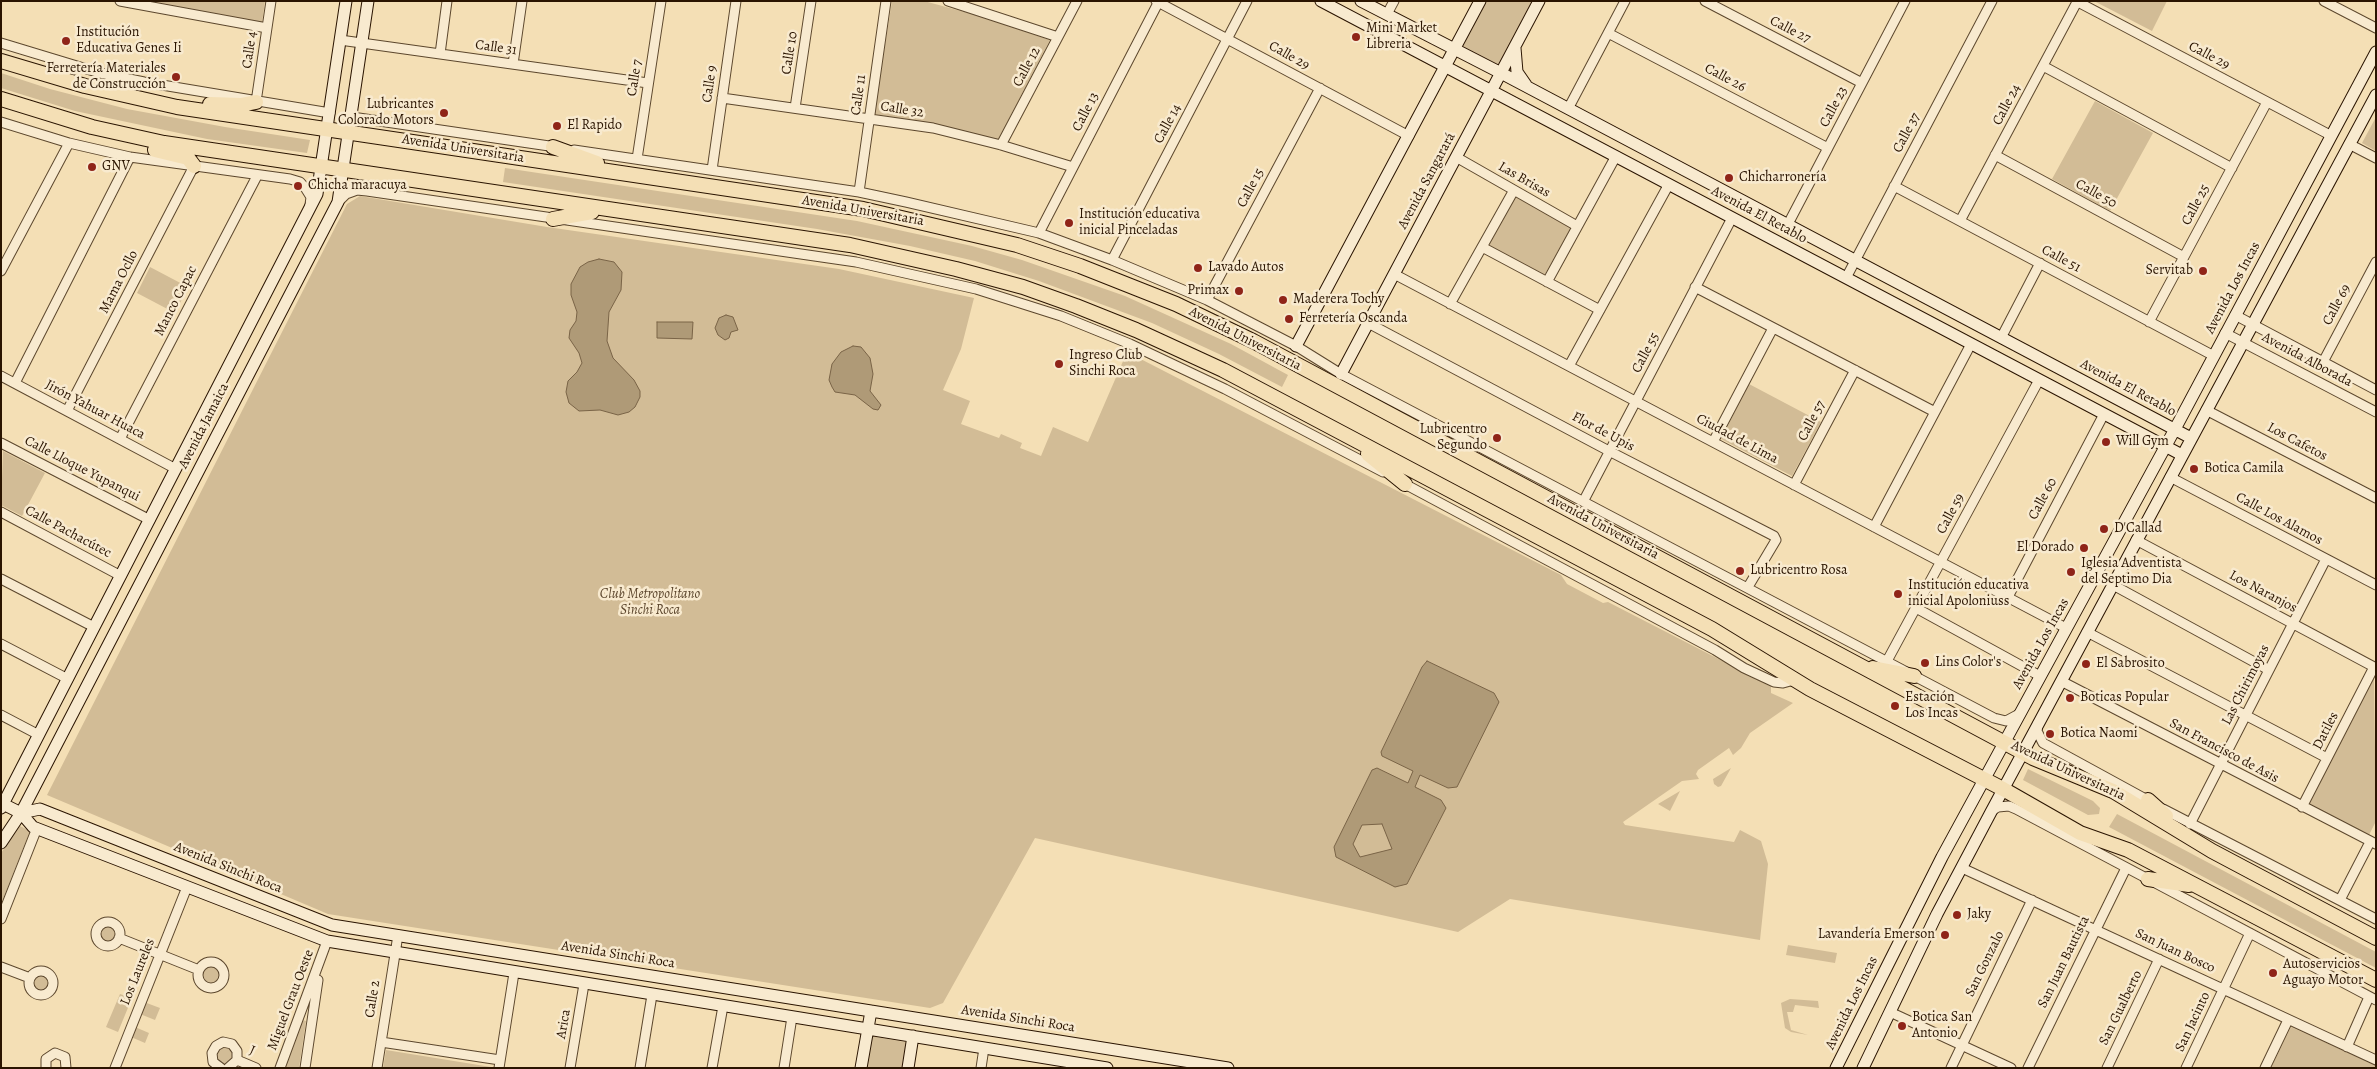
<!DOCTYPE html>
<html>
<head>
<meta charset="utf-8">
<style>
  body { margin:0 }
  #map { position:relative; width:2377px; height:1069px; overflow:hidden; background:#f4dfb5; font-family:Alegreya,serif }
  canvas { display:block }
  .frame { position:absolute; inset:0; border:2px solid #2a1400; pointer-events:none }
</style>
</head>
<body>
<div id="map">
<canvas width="2377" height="1069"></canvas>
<div class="frame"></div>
</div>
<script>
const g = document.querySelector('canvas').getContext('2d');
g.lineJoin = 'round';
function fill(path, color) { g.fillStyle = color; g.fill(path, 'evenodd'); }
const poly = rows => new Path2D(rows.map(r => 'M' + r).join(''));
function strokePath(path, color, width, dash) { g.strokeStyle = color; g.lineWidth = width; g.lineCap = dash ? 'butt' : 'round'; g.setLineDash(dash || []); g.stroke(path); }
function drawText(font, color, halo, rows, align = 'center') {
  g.font = font + ' Alegreya,serif'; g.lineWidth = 5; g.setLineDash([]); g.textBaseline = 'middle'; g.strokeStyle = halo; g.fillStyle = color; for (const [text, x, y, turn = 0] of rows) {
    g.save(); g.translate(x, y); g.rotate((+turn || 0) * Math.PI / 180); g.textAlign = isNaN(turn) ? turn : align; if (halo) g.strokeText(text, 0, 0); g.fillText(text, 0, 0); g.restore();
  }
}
const green = poly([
  [141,1,265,1,262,23],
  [892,1,924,1,972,14,1050,40,998,140,937,125,874,114],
  [1487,1,1532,1,1498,66,1462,48],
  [2094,1,2167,1,2152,31],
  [1,73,50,89,127,109,225,127,310,140,307,153,207,139,75,111,1,88],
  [2095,101,2153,133,2110,211,2052,179],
  [2376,117,2376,151,2362,143],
  [505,168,857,221,972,246,1022,260,1125,296,1231,344,1288,375,1282,387,1219,354,1152,323,1039,281,975,261,910,246,817,229,503,182],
  [360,196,547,227,839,269,974,298,961,349,943,390,970,401,961,424,999,438,1001,434,1022,443,1020,448,1041,456,1053,427,1088,442,1127,352,1561,575,1567,584,1603,603,1608,602,1771,686,1771,693,1793,703,1750,733,1741,748,1733,755,1729,748,1698,770,1696,774,1699,779,1682,781,1623,822,1625,825,1734,842,1740,830,1761,841,1768,864,1760,940,1510,899,1458,932,1035,838,943,1003,930,1008,328,914,47,795,347,204],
  [1516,196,1571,228,1544,276,1489,245],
  [150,267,188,287,175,313,137,293],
  [1749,384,1821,422,1792,476,1721,439],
  [3,451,45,473,22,516,1,505],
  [2374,676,2376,821,2369,835,2309,804],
  [1731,768,1721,786,1718,787,1714,784,1713,779],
  [2028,769,2093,801,2100,808,2099,814,2088,815,2023,780],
  [1680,791,1670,811,1658,804],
  [2117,814,2376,952,2376,968,2109,827],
  [20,826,30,831,1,904,1,853],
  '100 934a8 8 0 1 1 16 0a8 8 0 1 1-16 0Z',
  [1788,945,1837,953,1835,963,1786,955],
  '203 974a9 9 0 1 1 18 0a9 9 0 1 1-18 0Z',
  '33 983a8 8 0 1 1 16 0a8 8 0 1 1-16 0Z',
  [120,994,132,998,118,1032,106,1027],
  [1790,999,1818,1001,1819,1008,1795,1005,1793,1012,1787,1012,1791,1030,1808,1035,1791,1032,1785,1028,1781,1003],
  [144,1002,160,1008,155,1020,140,1014],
  [302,1020,306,1021,299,1068,283,1068],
  [135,1027,149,1033,145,1043,131,1037],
  [2291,1027,2376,1065,2376,1068,2271,1068],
  [871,1036,910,1043,906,1068,866,1068],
  '216 1055a9 9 0 1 1 18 0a9 9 0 1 1-18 0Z',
  [386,1050,491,1067,491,1068,383,1068]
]);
const water = poly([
  [599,259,614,262,622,272,621,290,609,312,607,341,613,358,634,380,640,391,640,397,635,407,629,412,618,415,600,410,579,411,569,403,566,392,568,381,577,372,582,363,579,353,569,338,570,330,576,321,577,312,571,295,571,284,580,267,588,262,599,259],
  [726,315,733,317,738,330,731,332,729,338,725,340,718,335,715,328,719,318,726,315],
  [657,322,693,322,692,339,657,338,657,322],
  [853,346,861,347,870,358,873,374,870,391,881,405,878,410,873,409,855,395,835,392,832,387,829,380,832,364,841,352,853,346],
  [1427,661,1494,693,1499,702,1457,787,1448,788,1420,775,1415,787,1441,800,1446,808,1407,884,1395,887,1336,857,1334,847,1372,770,1377,768,1408,783,1413,771,1382,756,1381,752,1422,667,1427,661],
  [1382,824,1392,849,1360,857,1353,844,1362,825,1382,824]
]);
const street = poly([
  [120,1,267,28],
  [948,1,1058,37],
  [1156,1,1409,136],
  [1705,1,1862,83],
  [2076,1,2330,135],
  [2324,1,2376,28],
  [1387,14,1394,1],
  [1608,33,1828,148],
  [340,40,648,83],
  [1,43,100,73,144,82,330,113],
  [440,54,447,1],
  [513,64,522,1],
  [2043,66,2232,168],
  [722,98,933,128,1001,145,1073,167],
  [256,102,271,1],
  [795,108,811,1],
  [1568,109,1625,1],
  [352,117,556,147],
  [1,122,69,143,130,157,290,179,300,182,306,189,311,197,310,205],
  [2349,144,2376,158],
  [1001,145,1077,1],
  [574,150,859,192,906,202,1039,233,1112,260,1207,300,1296,346,1341,374,1994,718,2006,721,2019,714],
  [1995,155,2184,257],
  [1456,157,1577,226],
  [637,159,661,1],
  [712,170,736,1],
  [1894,186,2214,356],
  [859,192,886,1],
  [338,202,346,194,357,190,367,191,856,262,976,289,1061,316,1130,344,1225,389,1383,472],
  [1960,221,2077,2],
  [1787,226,1905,1],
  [1039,233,1158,3],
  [1482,247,1600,310],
  [1112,260,1247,1],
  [1,271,69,143],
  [1394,274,2066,628],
  [1846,278,1992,1],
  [1547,282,1616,156],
  [1695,287,1935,412],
  [1207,300,1320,88],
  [1450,304,1514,190],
  [2235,315,2376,390],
  [2149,322,2267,102],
  [1368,323,1609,451,1774,536,1776,540,1748,587],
  [2225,333,2376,412],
  [2001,338,2040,263],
  [2323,362,2376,262],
  [1569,366,1669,184],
  [1,376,176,469],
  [15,383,130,157],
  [2206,410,2376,498],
  [67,411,194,166],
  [120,439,257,176],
  [1713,442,1773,328],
  [1,443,150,520],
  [2170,477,2376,585],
  [1401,482,1715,650,1744,668,1774,682,1783,683,1794,680],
  [1794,485,1855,370],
  [1584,500,1732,218],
  [1,512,121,576],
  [1874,527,1971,344],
  [2136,540,2376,668],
  [1,579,94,627],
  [2113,585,2269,670],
  [2008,597,2104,414],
  [1916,608,2040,676],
  [2087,632,2327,758],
  [1,644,68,679],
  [1887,661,2039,380],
  [2061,681,2376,844],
  [1,715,39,735],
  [2038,723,2037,731,2043,743,2151,802],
  [2302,807,2374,667],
  [2163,809,2376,919],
  [1991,811,1998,807,2009,806,2016,809,2376,1000],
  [2190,824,2326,559],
  [1962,868,2376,1060],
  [2340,900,2370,842],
  [1,919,37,828],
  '96 934a12 12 0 1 1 24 0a12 12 0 1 1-24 0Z',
  [119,938,199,970],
  '198 975a13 13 0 1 1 26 0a13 13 0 1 1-26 0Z',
  [1,967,30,978],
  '29 983a12 12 0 1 1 24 0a12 12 0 1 1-24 0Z',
  [1890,1012,2011,1068],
  [381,1042,500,1060],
  [2347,1047,2369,997],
  [237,1060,256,1068],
  [46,1068,46,1059,55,1053,65,1057,66,1068],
  [115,1068,187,887],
  [221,1068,213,1062,212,1053,216,1046,223,1042,232,1044,237,1051,237,1060,228,1068],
  [280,1068,327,941],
  [305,1068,318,980],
  [377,1068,398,935],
  [499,1068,514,973],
  [570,1068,584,984],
  [640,1068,652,995],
  [712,1068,723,1006],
  [784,1068,792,1017],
  [981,1068,984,1048],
  [1951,1068,2032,900],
  [2028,1068,2126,868],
  [2107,1068,2159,959],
  [2186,1068,2250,933],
  [2265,1068,2288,1020]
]);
const secondary = poly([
  [1321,1,2182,455],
  [1361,1,1501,73,2191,438],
  [1515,48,1517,72,1526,85],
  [1296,346,1480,1],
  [1341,374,1539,1],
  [3,804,21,813,33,827,327,941,1107,1068],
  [1,808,317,194,346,1],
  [21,813,40,809,332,925,1228,1068],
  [1,843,21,813,338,202,368,1],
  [861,1068,871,1011],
  [908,1068,913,1036],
  [1836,1068,1942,857,2175,429,2376,52],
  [1863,1068,1937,914,1991,812,2376,95]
]);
const primary = poly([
  [1,61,85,86,177,107,863,209,1017,245,1080,266,1176,304,1253,341,2033,758,2113,791,2212,851,2376,938],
  [1,99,92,127,164,143,850,245,956,269,1023,287,1076,306,1136,330,1223,370,1712,629,1810,689,2003,789,2080,833,2128,850,2376,980],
  [210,104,241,105,256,102],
  [553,147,597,163],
  [155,150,188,158,194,166],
  [553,219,592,212],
  [1368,454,1405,484],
  [1873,668,1914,676],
  [2148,800,2166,816],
  [2148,879,2189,885]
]);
const markers = [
  [1356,37,5,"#8f2418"],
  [66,41,5,"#8f2418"],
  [176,77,5,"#8f2418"],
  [444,113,5,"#8f2418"],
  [557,126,5,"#8f2418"],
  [92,167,5,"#8f2418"],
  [1729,178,5,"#8f2418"],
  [298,186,5,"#8f2418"],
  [1069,223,5,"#8f2418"],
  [1198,268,5,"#8f2418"],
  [2203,271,5,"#8f2418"],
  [1239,291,5,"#8f2418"],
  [1283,300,5,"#8f2418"],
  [1289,319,5,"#8f2418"],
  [1059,364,5,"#8f2418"],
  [1497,438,5,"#8f2418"],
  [2106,442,5,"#8f2418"],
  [2194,469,5,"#8f2418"],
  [2104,529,5,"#8f2418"],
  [2084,548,5,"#8f2418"],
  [1740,571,5,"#8f2418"],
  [2071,572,5,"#8f2418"],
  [1898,594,5,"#8f2418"],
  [1925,663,5,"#8f2418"],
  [2086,664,5,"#8f2418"],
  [2070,698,5,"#8f2418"],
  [1895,706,5,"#8f2418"],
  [2050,734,5,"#8f2418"],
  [1957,915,5,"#8f2418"],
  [1945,935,5,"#8f2418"],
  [2273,973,5,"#8f2418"],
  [1902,1026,5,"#8f2418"]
];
const poiNames = [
  ["Mini Market",1366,29],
  ["Libreria",1366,45],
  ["Institución",76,33],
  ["Educativa Genes Ii",76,49],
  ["Ferretería Materiales",166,69,"right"],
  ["de Construcción",166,85,"right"],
  ["Lubricantes",434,105,"right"],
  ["Colorado Motors",434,121,"right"],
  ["El Rapido",567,126],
  ["GNV",102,167],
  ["Chicharronería",1739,178],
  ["Chicha maracuya",308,186],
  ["Institución educativa",1079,215],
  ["inicial Pinceladas",1079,231],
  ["Lavado Autos",1208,268],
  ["Servitab",2193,271,"right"],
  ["Primax",1229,291,"right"],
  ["Maderera Tochy",1293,300],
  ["Ferretería Oscanda",1299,319],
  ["Ingreso Club",1069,356],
  ["Sinchi Roca",1069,372],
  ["Lubricentro",1487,430,"right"],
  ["Segundo",1487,446,"right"],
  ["Will Gym",2116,442],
  ["Botica Camila",2204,469],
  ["D'Callad",2114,529],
  ["El Dorado",2074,548,"right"],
  ["Iglesia Adventista",2081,564],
  ["del Septimo Dia",2081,580],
  ["Lubricentro Rosa",1750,571],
  ["Institución educativa",1908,586],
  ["inicial Apoloniuss",1908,602],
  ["Lins Color's",1935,663],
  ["El Sabrosito",2096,664],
  ["Estación",1905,698],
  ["Los Incas",1905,714],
  ["Boticas Popular",2080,698],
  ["Botica Naomi",2060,734],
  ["Jaky",1967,915],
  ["Lavandería Emerson",1935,935,"right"],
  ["Autoservicios",2283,965],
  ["Aguayo Motor",2283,981],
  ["Botica San",1912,1018],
  ["Antonio",1912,1034]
];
const streetNames = [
  ["Calle 27",1790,30,27],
  ["Calle 31",496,48,8],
  ["Calle 4",250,50,-82],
  ["Calle 10",790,53,-81],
  ["Calle 29",1289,56,29],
  ["Calle 29",2209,56,28],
  ["Calle 12",1027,67,-62],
  ["Calle 7",635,78,-81],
  ["Calle 26",1725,78,28],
  ["Calle 9",710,84,-82],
  ["Calle 11",859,95,-82],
  ["Calle 24",2007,105,-62],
  ["Calle 23",1834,107,-62],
  ["Calle 32",902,110,9],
  ["Calle 13",1086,112,-63],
  ["Calle 14",1168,124,-62],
  ["Calle 37",1907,133,-62],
  ["Avenida Universitaria",463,149,9],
  ["Las Brisas",1524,180,30],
  ["Avenida Sangarará",1427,181,-62],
  ["Calle 15",1251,188,-62],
  ["Calle 50",2096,194,29],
  ["Calle 25",2196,205,-62],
  ["Avenida Universitaria",863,211,10],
  ["Avenida El Retablo",1759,215,28],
  ["Calle 51",2061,259,28],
  ["Mama Ocllo",119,282,-63],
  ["Avenida Los Incas",2233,288,-62],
  ["Manco Capac",176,301,-63],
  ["Calle 69",2337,305,-62],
  ["Avenida Universitaria",1245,339,27],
  ["Calle 55",1646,353,-62],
  ["Avenida Alborada",2307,360,28],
  ["Avenida El Retablo",2128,388,28],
  ["Jirón Yahuar Huaca",95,410,28],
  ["Calle 57",1812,421,-62],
  ["Avenida Jamaica",204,426,-63],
  ["Flor de Upis",1603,432,28],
  ["Ciudad de Lima",1737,439,28],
  ["Los Cafetos",2297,442,28],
  ["Calle Lloque Yupanqui",82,469,27],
  ["Calle 60",2043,499,-62],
  ["Calle 59",1951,514,-62],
  ["Calle Los Alamos",2279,519,28],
  ["Avenida Universitaria",1603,527,28],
  ["Calle Pachacútec",68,532,28],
  ["Los Naranjos",2263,592,28],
  ["Avenida Los Incas",2041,644,-61],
  ["Las Chirimoyas",2246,685,-63],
  ["Datiles",2326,731,-63],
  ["San Francisco de Asis",2224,751,28],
  ["Avenida Universitaria",2068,771,25],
  ["Avenida Sinchi Roca",228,868,22],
  ["San Juan Bosco",2175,951,25],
  ["Avenida Sinchi Roca",618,955,9],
  ["San Juan Bautista",2064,962,-64],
  ["San Gonzalo",1985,964,-64],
  ["Los Laureles",138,972,-68],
  ["Calle 2",373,999,-81],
  ["Miguel Grau Oeste",291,1000,-69],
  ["Avenida Los Incas",1852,1003,-64],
  ["San Gualberto",2121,1008,-64],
  ["Avenida Sinchi Roca",1018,1019,9],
  ["San Jacinto",2193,1022,-65],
  ["Arica",564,1024,-80],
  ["J",252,1051,23]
];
const parkNames = [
  ["Club Metropolitano",650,595],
  ["Sinchi Roca",650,611]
];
fill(green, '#d2bc96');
fill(water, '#af9a77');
strokePath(water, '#7a6447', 1);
strokePath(street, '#5c472d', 11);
strokePath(secondary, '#2a1400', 13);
strokePath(primary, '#2a1400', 16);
strokePath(street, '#f8eacf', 9);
strokePath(secondary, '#f8eacf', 11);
strokePath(primary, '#f4dfb5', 14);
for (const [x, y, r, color] of markers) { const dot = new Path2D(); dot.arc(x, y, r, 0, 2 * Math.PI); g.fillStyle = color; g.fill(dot); strokePath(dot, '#f8eacf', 2); }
drawText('14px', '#2a1400', '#f8eacf', poiNames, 'left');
drawText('14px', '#2a1400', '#f8eacf', streetNames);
drawText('italic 14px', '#5c462d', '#f8eacf', parkNames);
</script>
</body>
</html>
